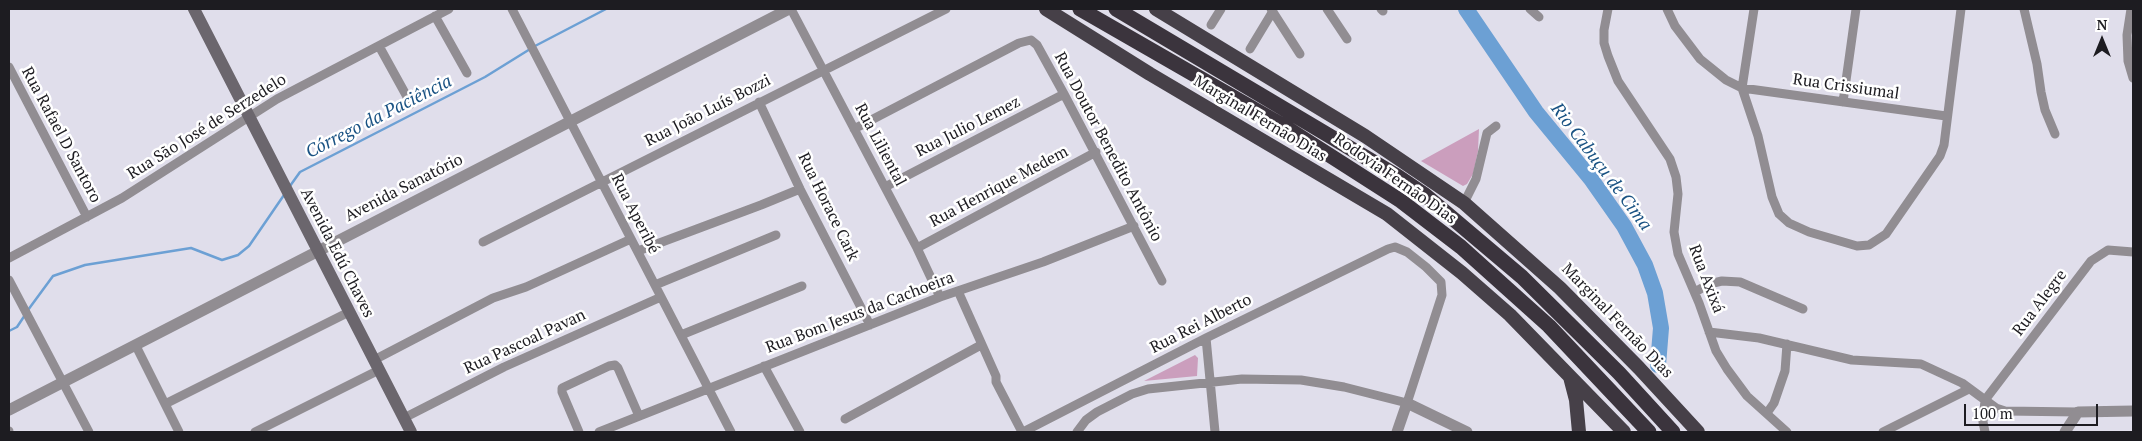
<!DOCTYPE html>
<html>
<head>
<meta charset="utf-8">
<style>
  body { margin:0 }
  #map { position:relative; width:2142px; height:441px; overflow:hidden; background:#e0deeb; font-family:"PT Serif",serif }
  canvas { display:block }
  .frame { position:absolute; inset:0; border:10px solid #1d1c21; pointer-events:none }
  .north { position:absolute; left:2077px; top:15px; width:50px; height:50px; -webkit-text-stroke:4px #fff; paint-order:stroke; rotate:0deg; font-size:14px; font-weight:700; line-height:20px; text-align:center; color:#1d1c21 }
  .north::after { content:''; display:block; margin:auto; width:18px; height:22px; background:#1d1c21; clip-path:polygon(50% 0,100% 100%,50% 72%,0 100%) }
  .scale { position:absolute; left:1964px; top:404px; width:134px; height:22px; box-sizing:border-box; border:2px solid #1d1c21; border-top:0; padding-left:6px; font-size:15px; line-height:18px; white-space:nowrap; color:#1d1c21; -webkit-text-stroke:4px #fff; paint-order:stroke }
</style>
</head>
<body>
<div id="map">
<canvas width="2142" height="441"></canvas>
<div class="frame"></div>
<div class="north">N</div>
<div class="scale">100 m</div>
</div>
<script>
const g = document.querySelector('canvas').getContext('2d');
g.lineJoin = 'round';
function fill(path, color) { g.fillStyle = color; g.fill(path, 'evenodd'); }
const poly = rows => new Path2D(rows.map(r => 'M' + r).join(''));
function strokePath(path, color, width, dash) { g.strokeStyle = color; g.lineWidth = width; g.lineCap = dash ? 'butt' : 'round'; g.setLineDash(dash || []); g.stroke(path); }
function drawText(font, color, halo, rows, align = 'center') {
  g.font = font + ' "PT Serif",serif'; g.lineWidth = 5; g.setLineDash([]); g.textBaseline = 'middle'; g.strokeStyle = halo; g.fillStyle = color; for (const [text, x, y, turn = 0] of rows) {
    g.save(); g.translate(x, y); g.rotate((+turn || 0) * Math.PI / 180); g.textAlign = isNaN(turn) ? turn : align; if (halo) g.strokeText(text, 0, 0); g.fillText(text, 0, 0); g.restore();
  }
}
const green = poly([
  [1479,129,1478,151,1473,174,1467,184,1463,186,1421,161],
  [1195,355,1198,358,1197,376,1144,381]
]);
const stream = poly([
  [290,186,300,172,485,77,535,46,606,9],
  [28,310,53,276,85,265,191,248,222,260,238,255,249,246,284,195],
  [9,331,17,327,25,315]
]);
const river = poly([
  [1466,9,1536,112,1591,179,1624,226,1645,265,1655,293,1661,328,1658,365]
]);
const minor = poly([
  [512,9,731,432],
  [791,9,917,248,940,297],
  [1271,9,1300,54],
  [1327,9,1347,39],
  [1381,9,1383,11],
  [1530,9,1539,17],
  [1608,9,1604,30,1604,43,1608,56,1618,81,1670,159,1676,177,1678,194,1674,232,1678,254,1699,303,1716,351,1727,369,1747,396,1787,432],
  [1667,9,1675,26,1700,59,1726,80,1742,88,1946,116],
  [1754,9,1742,88,1758,136,1772,197,1779,214,1789,223,1809,232,1857,246,1869,245,1886,234,1940,156,1944,145,1961,9],
  [2024,9,2037,64,2041,92,2045,110,2055,134],
  [2131,9,2127,35,2128,61,2133,78],
  [435,16,467,73],
  [1211,25,1221,9],
  [379,46,411,104],
  [1250,49,1273,11],
  [9,67,87,217],
  [759,102,800,189,870,325],
  [1843,102,1856,9],
  [854,129,1019,43,1031,40,1037,45,1064,94,1162,281],
  [885,187,1064,94],
  [1464,203,1476,179,1487,133,1496,126],
  [483,242,946,9],
  [917,248,1096,152],
  [638,251,761,205,800,189],
  [9,258,122,198,277,99,449,9],
  [9,280,89,432],
  [655,285,776,235],
  [958,291,996,376,996,382,1022,432],
  [1695,292,1709,284,1722,281,1740,282,1803,309],
  [1709,332,1759,338,1852,360,1921,364,1962,383,1996,408,2005,411,2078,412],
  [681,335,802,286],
  [1206,338,1215,432],
  [136,346,179,432],
  [374,360,493,298,526,287,631,239],
  [764,366,800,432],
  [165,404,349,312],
  [1767,413,1774,403,1785,371,1787,344],
  [404,418,504,367,661,297],
  [845,419,981,345],
  [9,431,9,432],
  [255,432,379,370],
  [579,432,562,392,562,388,609,366,615,365,618,368,639,416],
  [599,432,940,297,1043,262,1134,226],
  [1023,432,1206,338,1388,249,1395,247,1407,252,1426,267,1441,282,1442,295,1407,403,1344,387,1301,380,1242,379,1148,389,1132,394,1097,412,1086,420,1077,432],
  [1883,432,1969,389],
  [1985,432,1983,422,1985,400,2091,261,2108,250,2133,252]
]);
const tertiary = poly([
  [9,410,789,9],
  [1397,432,1407,403,1467,432],
  [2065,432,2078,412,2133,411]
]);
const secondary = poly([
  [194,9,411,432]
]);
const trunk = poly([
  [1046,9,1150,74,1387,214,1462,273,1510,315,1624,432],
  [1156,9,1365,136,1464,203,1560,288,1639,368,1698,432],
  [1570,377,1576,400,1579,432]
]);
const motorway = poly([
  [1080,9,1287,128,1401,201,1461,247,1549,326,1649,432],
  [1116,9,1397,176,1425,195,1522,277,1619,373,1673,432]
]);
const streetNames = [
  ["Rua Crissiumal",1846,87,8],
  ["Rua João Luís Bozzi",708,111,-27],
  ["Marginal Fernão Dias",1260,119,31],
  ["Rua São José de Serzedelo",207,127,-32],
  ["Rua Julio Lemez",968,127,-27],
  ["Rua Rafael D Santoro",61,135,62],
  ["Rua Liliental",880,145,62],
  ["Rua Doutor Benedito Antônio",1108,147,62],
  ["Rodovia Fernão Dias",1395,179,35],
  ["Rua Henrique Medem",999,187,-28],
  ["Avenida Sanatório",404,188,-27],
  ["Rua Horace Cark",828,207,64],
  ["Rua Aperibé",635,214,63],
  ["Avenida Edú Chaves",337,253,63],
  ["Rua Axixá",1706,279,69],
  ["Rua Alegre",2040,303,-53],
  ["Rua Bom Jesus da Cachoeira",860,313,-21],
  ["Marginal Fernão Dias",1617,321,46],
  ["Rua Rei Alberto",1201,324,-27],
  ["Rua Pascoal Pavan",525,342,-25]
];
const waterNames = [
  ["Córrego da Paciência",379,117,-27],
  ["Rio Cabuçu de Cima",1601,167,53]
];
fill(green, '#cb9ebd');
strokePath(stream, '#6ca0d4', 2.5);
strokePath(river, '#6ca0d4', 16);
strokePath(minor, '#918d92', 9);
strokePath(tertiary, '#918d92', 11);
strokePath(secondary, '#6b666d', 12);
strokePath(trunk, '#464048', 14);
strokePath(motorway, '#3b343d', 15);
drawText('16px', '#1d1c21', '#fff', streetNames);
drawText('italic 18px', '#195283', '#fff', waterNames);
</script>
</body>
</html>
